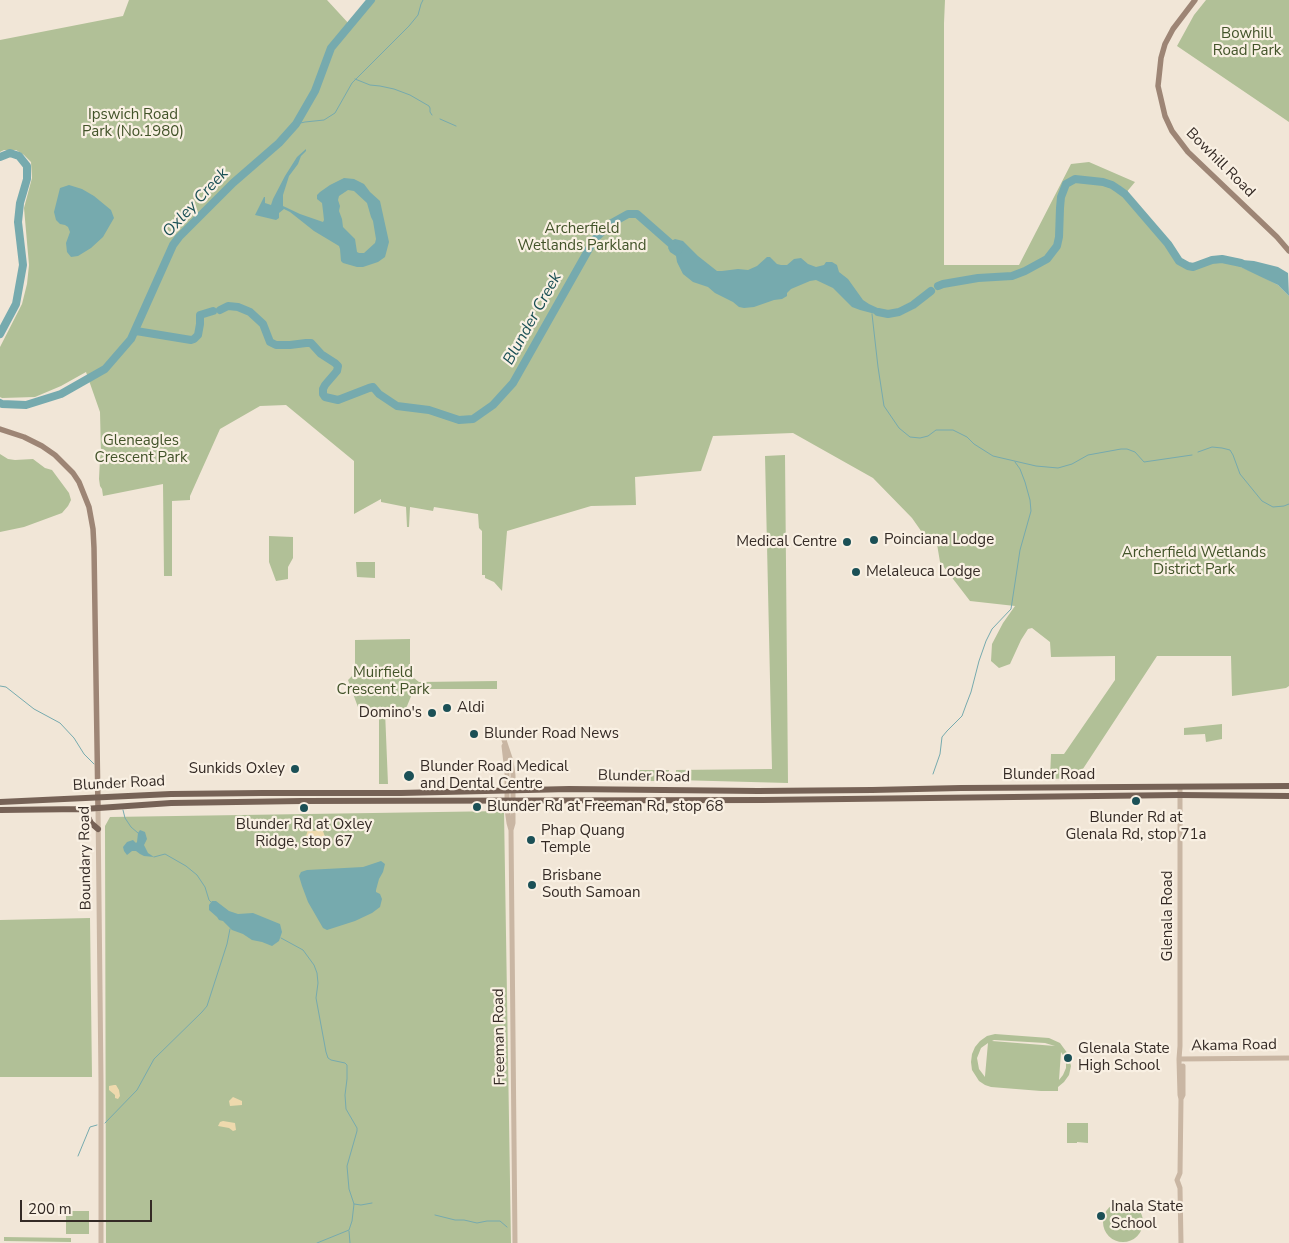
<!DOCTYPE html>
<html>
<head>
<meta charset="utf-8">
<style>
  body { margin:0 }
  #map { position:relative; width:1289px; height:1243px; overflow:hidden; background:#f1e6d7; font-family:"Nunito Sans",sans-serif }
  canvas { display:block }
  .scale { position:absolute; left:20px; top:1200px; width:132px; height:22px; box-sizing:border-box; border:2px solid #342a25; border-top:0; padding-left:6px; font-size:15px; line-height:18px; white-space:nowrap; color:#342a25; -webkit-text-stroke:4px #f9f0e3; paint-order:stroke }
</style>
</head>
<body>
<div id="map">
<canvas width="1289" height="1243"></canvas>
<div class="scale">200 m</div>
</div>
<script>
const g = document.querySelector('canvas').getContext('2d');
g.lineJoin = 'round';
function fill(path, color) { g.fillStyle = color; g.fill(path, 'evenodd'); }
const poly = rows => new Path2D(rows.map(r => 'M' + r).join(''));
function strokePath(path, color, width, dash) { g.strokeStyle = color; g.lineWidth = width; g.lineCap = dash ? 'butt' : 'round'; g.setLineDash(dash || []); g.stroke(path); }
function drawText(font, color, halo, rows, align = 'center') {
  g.font = font + ' "Nunito Sans",sans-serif'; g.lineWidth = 4.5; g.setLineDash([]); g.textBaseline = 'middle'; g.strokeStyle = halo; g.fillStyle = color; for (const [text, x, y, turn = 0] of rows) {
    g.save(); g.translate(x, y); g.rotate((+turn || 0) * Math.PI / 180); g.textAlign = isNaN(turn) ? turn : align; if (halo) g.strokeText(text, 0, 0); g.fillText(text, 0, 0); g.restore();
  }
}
const green = poly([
  [129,0,327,0,350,25,371,0,945,0,944,23,944,265,1019,265,1071,164,1089,162,1135,182,1125,194,1168,244,1179,261,1187,266,1193,267,1212,260,1222,259,1232,261,1241,267,1257,274,1278,285,1289,296,1289,686,1286,688,1232,696,1231,656,1157,656,1077,778,1050,779,1051,754,1064,754,1115,680,1115,656,1051,657,1050,642,1032,628,1028,629,1021,640,1010,664,999,668,991,661,992,644,1003,623,1015,606,970,601,940,562,937,544,926,538,912,518,873,478,793,433,713,436,701,471,635,477,636,505,591,506,507,531,502,591,494,582,485,578,485,575,482,575,482,531,479,528,478,514,434,507,433,511,410,507,409,527,407,527,406,507,381,502,381,499,354,514,354,461,286,405,260,406,220,429,190,496,190,500,172,501,172,576,164,576,163,484,103,496,102,489,100,486,99,479,100,458,101,454,100,412,86,372,61,386,35,397,2,398,0,397,0,347,22,304,27,284,29,265,24,208,32,178,31,162,24,155,16,150,4,150,0,152,0,40,123,16],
  [1206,0,1289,0,1289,122,1177,46,1194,15],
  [0,454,8,459,15,460,33,459,45,468,52,470,69,493,71,500,68,506,62,513,24,527,0,532],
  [785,455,788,783,676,780,676,770,772,769,765,456],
  [269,536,293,537,293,558,288,567,288,579,276,581,269,562],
  [356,562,375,562,375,578,357,577],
  [410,639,410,675,419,682,497,681,497,689,414,689,405,711,385,711,388,784,379,784,379,710,359,710,348,680,355,673,355,640],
  [1222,724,1222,739,1206,742,1205,734,1184,735,1184,728],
  [637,770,669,770,668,781,637,781],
  [504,811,511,1243,106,1243,105,826,110,817],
  [90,918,92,1077,0,1077,0,920],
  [995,1034,1049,1038,1060,1043,1068,1054,1071,1066,1069,1075,1064,1082,1058,1087,1058,1091,1041,1091,991,1087,985,1085,979,1081,972,1070,971,1062,972,1054,975,1047,980,1041,987,1036],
  [994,1040,1045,1043,1055,1046,992,1041],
  [988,1043,985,1076,985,1077,979,1069,977,1058,981,1048],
  [1061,1052,1066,1060,1066,1068,1063,1075,1059,1080],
  [1067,1123,1088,1123,1088,1143,1077,1142,1077,1143,1067,1143],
  '1103 1222a20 20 0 1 1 40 0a20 20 0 1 1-40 0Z',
  [66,1211,89,1211,89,1234,66,1234],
  [4,1237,71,1238,71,1242,4,1241]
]);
const sand = poly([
  [318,828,322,828,326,840,329,842,328,846,322,846,317,839,314,839,312,837,310,837,308,840,305,839,308,830,315,831],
  [114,1085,116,1085,119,1090,120,1096,118,1099,115,1098,115,1095,109,1090,109,1086],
  [233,1097,242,1101,242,1105,230,1106,229,1101],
  [223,1121,235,1123,236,1130,233,1131,229,1128,218,1126,220,1122]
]);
const water = poly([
  [306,149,306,151,301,156,298,164,289,176,283,195,283,206,300,214,323,222,324,220,323,211,322,203,317,199,317,195,320,192,330,185,344,178,354,179,364,184,370,192,380,201,389,242,385,257,378,262,363,267,357,267,343,263,341,261,340,249,339,246,314,231,290,212,284,209,279,213,279,218,276,220,255,215,264,197,265,197,265,203,271,205,273,199,285,176,297,157],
  [348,190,354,191,367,203,371,217,373,221,376,239,375,243,364,253,359,253,357,252,355,239,343,227,342,219,339,211,340,206,338,200,339,196],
  [69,185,82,189,94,196,111,210,114,218,103,237,91,248,78,256,71,257,67,252,66,243,70,232,68,227,65,225,60,224,56,220,54,212,60,188],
  [675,239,683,241,698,256,717,271,722,271,738,269,748,270,757,266,767,257,770,257,777,264,781,265,787,265,794,259,801,258,808,264,816,267,824,265,826,262,832,262,837,265,839,272,848,279,863,300,869,304,882,310,887,311,889,315,879,315,860,310,852,307,833,288,816,280,810,281,791,289,787,293,787,296,782,299,774,300,754,307,744,308,739,307,733,302,715,293,708,287,693,282,683,274,677,262,676,256,670,252,668,248,671,241],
  [1230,259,1254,261,1278,267,1288,273,1289,296,1278,285,1232,263],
  [140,830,145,832,147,839,144,845,148,853,154,857,144,856,140,854,136,851,132,851,127,855,124,851,123,847,127,842,133,840,136,843,137,842,138,833],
  [381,861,385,864,383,872,379,879,376,890,376,892,380,894,382,899,380,907,372,913,355,921,327,930,323,928,308,902,302,886,299,876,301,872,307,870,363,867],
  [212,901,216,901,229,911,238,914,253,913,280,924,282,932,279,941,272,946,262,942,252,940,243,934,232,930,223,921,219,920,217,917,209,910,209,905]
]);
const stream = poly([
  [355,79,370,85,380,86,394,89,410,95,429,106,430,108,430,112,432,115],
  [440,119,456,126],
  [296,124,305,122,324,120,335,113,352,83,409,26,418,15,421,4,423,0],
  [872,314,878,367,884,406,899,428,910,437,920,438,928,436,936,430,953,430,967,437,974,444,993,456,1036,466,1058,468,1072,464,1088,455,1121,449,1127,449,1135,452,1144,462,1192,455],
  [1198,452,1212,447,1222,448,1230,450,1233,455,1240,474,1262,501,1273,507,1284,506,1289,504],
  [0,686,6,687,34,709,60,723,74,738,84,754,94,764],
  [933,774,940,754,942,737,947,731,962,716,966,705,971,692,979,661,986,641,992,629,1011,609,1020,550,1031,511,1030,500,1025,482,1020,469,1015,462],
  [111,777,119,789],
  [123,810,125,818,131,827,138,833],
  [154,857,165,854,186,866,197,875,205,887,209,900,211,902],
  [281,938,303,950,314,965,317,973,318,983,316,998,326,1052,328,1058,331,1060,345,1063,347,1065,347,1079,345,1095,346,1109,357,1128,357,1131,347,1166,349,1189,354,1204,352,1221,349,1230,317,1243],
  [105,1123,137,1090,154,1059,202,1012,207,1006,227,944,230,929],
  [78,1156,90,1127,97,1125],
  [354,1204,361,1205,372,1203],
  [435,1215,455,1220,464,1220,477,1223,487,1221,500,1221,507,1227],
  [349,1231,350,1243]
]);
const river = poly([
  [0,157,10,153,19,156,27,166,27,179,20,203,18,222,23,265,16,304,0,334],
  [938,286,943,284,978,278,1012,276,1025,271,1047,259,1057,246,1059,237,1060,208,1061,197,1066,184,1075,179,1103,182,1112,185,1118,189,1125,194,1168,244,1179,261,1188,266,1193,267,1212,260,1222,259,1241,263],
  [220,310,228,306,238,307,250,312,263,324,270,342,276,345,290,345,306,343,311,343,321,354,335,363,338,366,337,371,325,385,323,389,323,394,325,397,338,400,369,388,373,387,379,394,397,406,429,410,459,420,473,419,493,405,513,383,594,240,610,224,628,214,637,214,678,250],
  [878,312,888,314,899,312,913,305,931,291],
  [136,331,191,340,194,339,198,335,200,324,200,315,213,311],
  [0,403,2,404,26,405,61,394,105,369,131,339,173,245,179,237,233,183,279,143,296,124,315,91,331,48,371,0]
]);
const tertiary = poly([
  [504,740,511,761,513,775,513,823,511,830,515,1243],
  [504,746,507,772,507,809,509,823,511,830],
  [1180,787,1180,1046,1179,1059,1180,1095,1181,1099,1180,1173,1177,1180,1180,1188,1181,1243],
  [98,808,101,1082,101,1243],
  [1179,1059,1289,1058],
  [1181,1099,1183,1095,1183,1066]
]);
const secondary = poly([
  [1195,0,1173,29,1165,44,1161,58,1158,86,1165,116,1172,131,1188,152,1277,237,1289,251],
  [0,429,24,437,42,446,55,455,73,473,79,482,89,507,93,529,94,548,98,808]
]);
const primary = poly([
  [0,802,171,794,262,793,401,793,569,789,758,791,872,790,961,788,1289,786],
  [84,809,91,823,98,829],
  [0,810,84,809,171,803,302,801,763,800,1180,795,1289,796]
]);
const markers = [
  [874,540,5,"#1b5056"],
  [847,542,5,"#1b5056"],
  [856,572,5,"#1b5056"],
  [447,708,5,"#1b5056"],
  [432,713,5,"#1b5056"],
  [474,734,5,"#1b5056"],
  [295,769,5,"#1b5056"],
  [409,776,6,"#1b5056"],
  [1136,801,5,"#1b5056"],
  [477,807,5,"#1b5056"],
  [304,808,5,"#1b5056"],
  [531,840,5,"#1b5056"],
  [532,885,5,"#1b5056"],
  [1068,1058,5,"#1b5056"],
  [1101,1216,5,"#1b5056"]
];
const parkNames = [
  ["Bowhill",1247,34],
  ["Road Park",1247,51],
  ["Ipswich Road",133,115],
  ["Park (No.1980)",133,132],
  ["Archerfield",582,229],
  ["Wetlands Parkland",582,246],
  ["Gleneagles",141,441],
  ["Crescent Park",141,458],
  ["Archerfield Wetlands",1194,553],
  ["District Park",1194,570],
  ["Muirfield",383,673],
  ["Crescent Park",383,690]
];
const streetNames = [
  ["Bowhill Road",1220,163,45],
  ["Blunder Road",1049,775],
  ["Blunder Road",644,777,1],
  ["Blunder Road",119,784,-3],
  ["Boundary Road",86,858,-91],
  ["Glenala Road",1168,916,-90],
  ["Freeman Road",500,1037,-91],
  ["Akama Road",1234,1046,-1]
];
const poiNames = [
  ["Poinciana Lodge",884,540],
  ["Medical Centre",837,542,"right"],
  ["Melaleuca Lodge",866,572],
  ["Aldi",457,708],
  ["Domino's",422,713,"right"],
  ["Blunder Road News",484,734],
  ["Blunder Road Medical",420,767],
  ["and Dental Centre",420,784],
  ["Sunkids Oxley",285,769,"right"],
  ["Blunder Rd at Freeman Rd, stop 68",487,807],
  ["Blunder Rd at",1136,818,"center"],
  ["Glenala Rd, stop 71a",1136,835,"center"],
  ["Blunder Rd at Oxley",304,825,"center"],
  ["Ridge, stop 67",304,842,"center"],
  ["Phap Quang",541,831],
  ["Temple",541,848],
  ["Brisbane",542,876],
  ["South Samoan",542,893],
  ["Glenala State",1078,1049],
  ["High School",1078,1066],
  ["Inala State",1111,1207],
  ["School",1111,1224]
];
const waterNames = [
  ["Oxley Creek",196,203,-47],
  ["Blunder Creek",533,319,-61]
];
fill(green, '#b1c097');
fill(sand, '#eed9ad');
fill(water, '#76aaae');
strokePath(stream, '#76aaae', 1);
strokePath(river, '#76aaae', 8);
strokePath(tertiary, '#c9b6a3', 5);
strokePath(secondary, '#9d8575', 5.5);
strokePath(primary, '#766256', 6);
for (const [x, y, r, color] of markers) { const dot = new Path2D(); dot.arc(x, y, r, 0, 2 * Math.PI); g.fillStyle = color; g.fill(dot); strokePath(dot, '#f9f0e3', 2); }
drawText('15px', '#425329', '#f9f0e3', parkNames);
drawText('15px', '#342a25', '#f9f0e3', streetNames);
drawText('15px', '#342a25', '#f9f0e3', poiNames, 'left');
drawText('italic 16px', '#1b5056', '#f9f0e3', waterNames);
</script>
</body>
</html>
